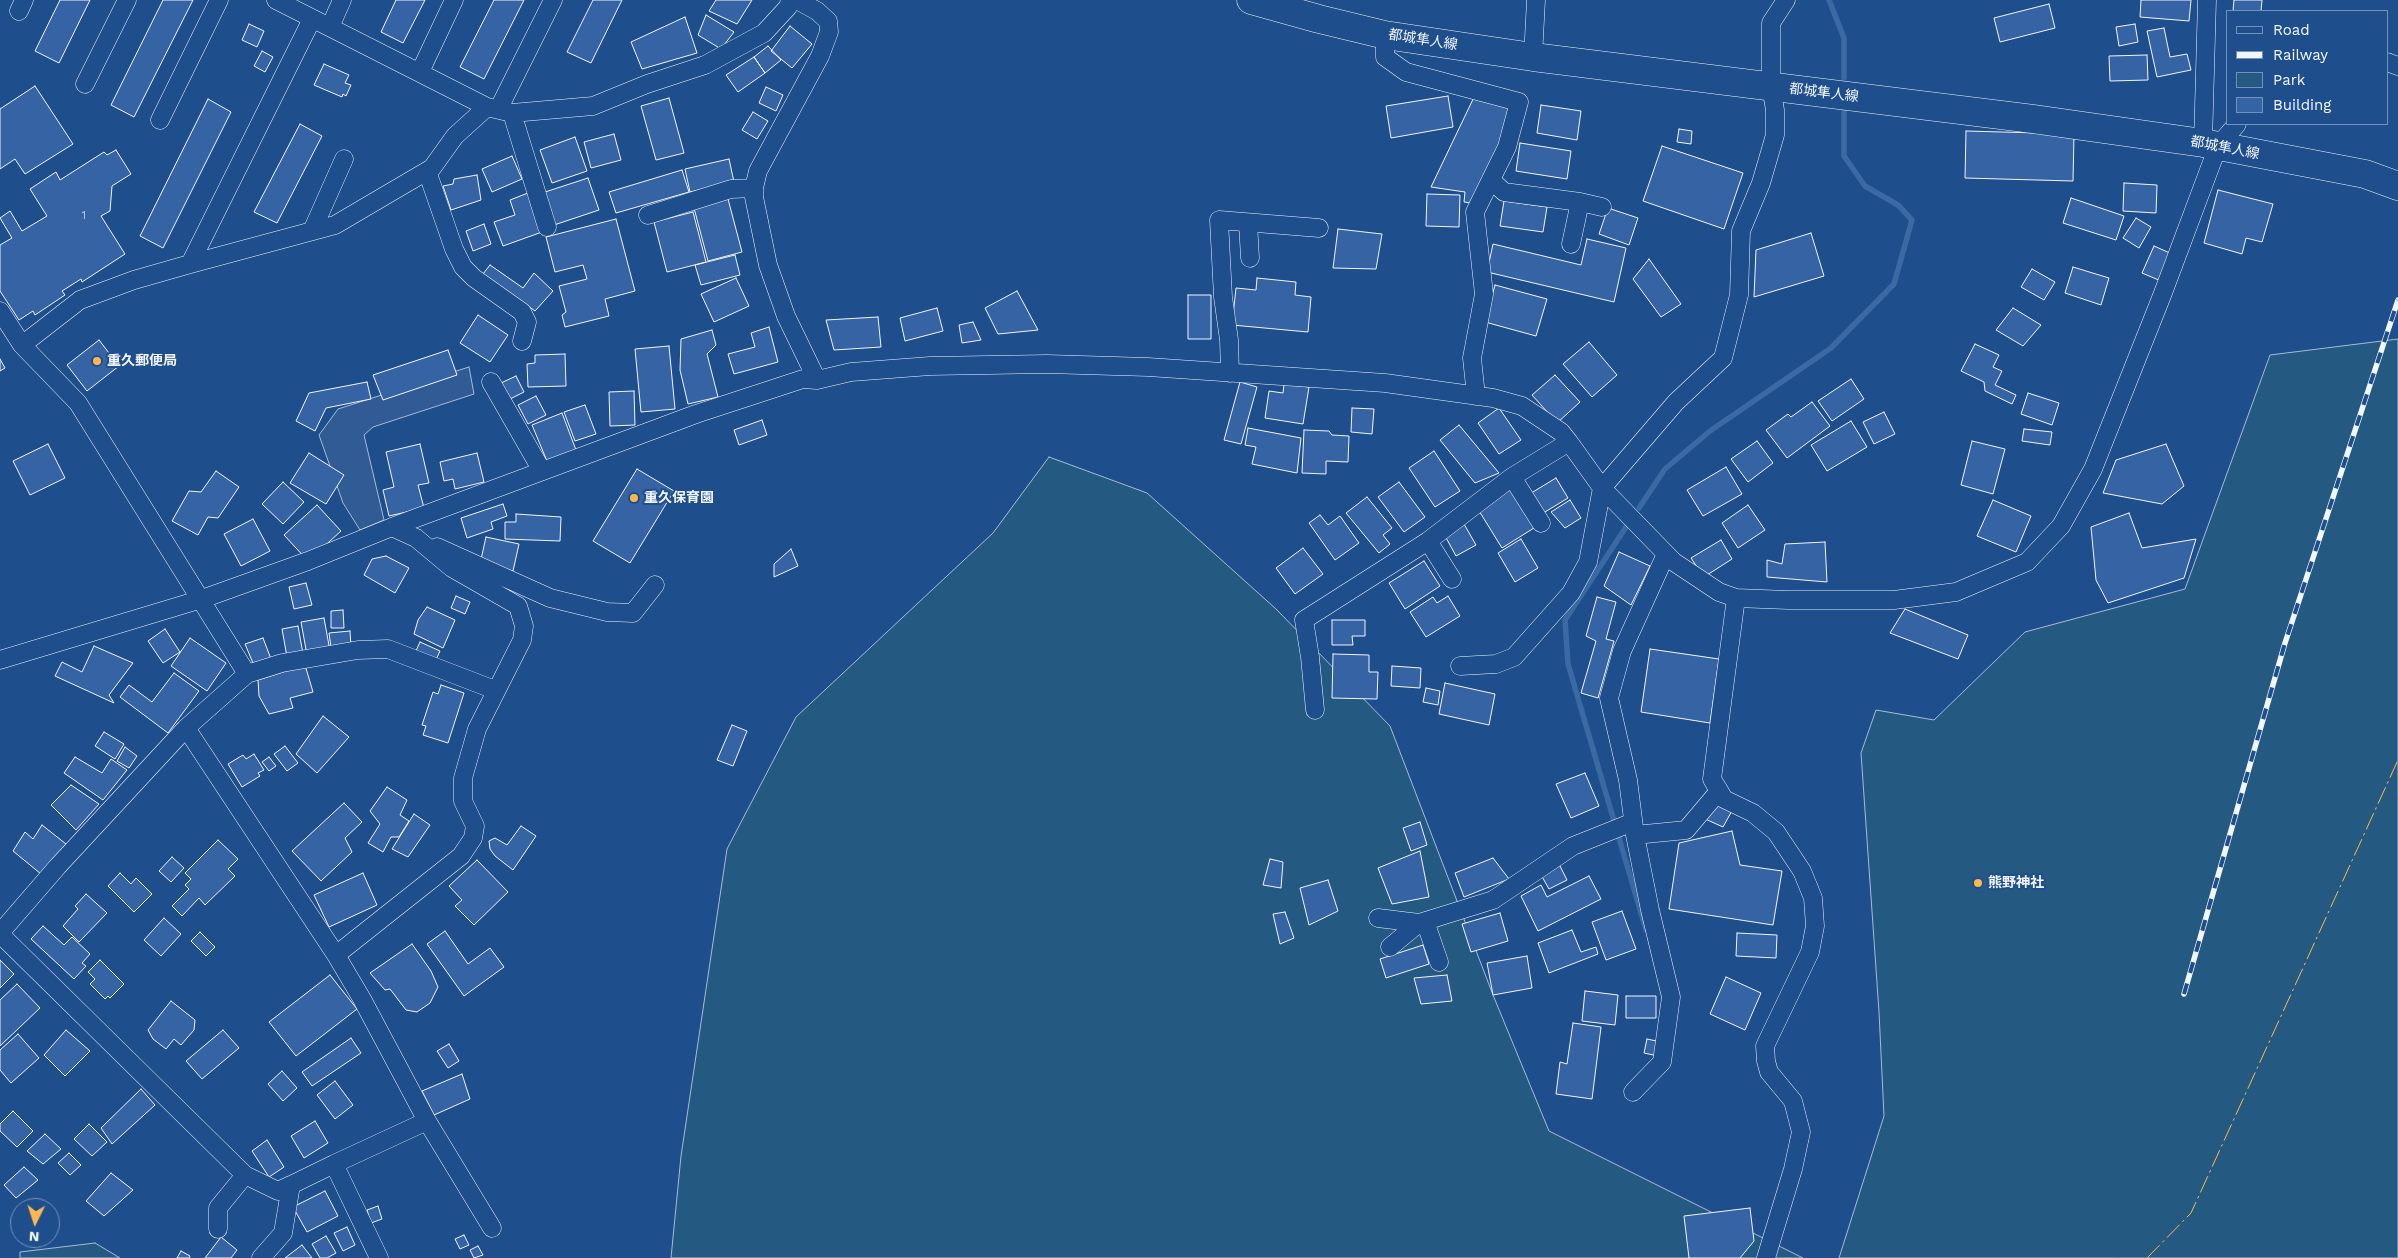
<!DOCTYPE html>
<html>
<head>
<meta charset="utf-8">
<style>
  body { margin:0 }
  #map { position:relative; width:2398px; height:1258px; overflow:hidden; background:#1f4e8c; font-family:"Work Sans",sans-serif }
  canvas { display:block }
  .legend { position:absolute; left:2226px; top:10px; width:162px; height:115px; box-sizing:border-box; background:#1f4e8c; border:1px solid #7391ba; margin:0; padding:6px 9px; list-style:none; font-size:15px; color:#f2f6ff }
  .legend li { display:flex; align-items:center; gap:10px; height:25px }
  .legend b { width:25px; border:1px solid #7391ba }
  .north { position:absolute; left:10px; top:1198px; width:50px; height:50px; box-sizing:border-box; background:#1f4e8c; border:1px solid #7391ba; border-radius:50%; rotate:184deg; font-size:14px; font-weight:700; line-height:20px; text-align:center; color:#f2f6ff }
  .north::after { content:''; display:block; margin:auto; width:18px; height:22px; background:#ffb74d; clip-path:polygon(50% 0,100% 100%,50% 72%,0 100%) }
</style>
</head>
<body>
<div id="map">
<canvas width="2398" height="1258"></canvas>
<ul class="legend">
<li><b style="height:6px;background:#1f4e8c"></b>Road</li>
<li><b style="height:6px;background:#f2f6ff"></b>Railway</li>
<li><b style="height:14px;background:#245a82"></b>Park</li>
<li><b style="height:14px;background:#3563a3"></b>Building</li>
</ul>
<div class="north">N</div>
</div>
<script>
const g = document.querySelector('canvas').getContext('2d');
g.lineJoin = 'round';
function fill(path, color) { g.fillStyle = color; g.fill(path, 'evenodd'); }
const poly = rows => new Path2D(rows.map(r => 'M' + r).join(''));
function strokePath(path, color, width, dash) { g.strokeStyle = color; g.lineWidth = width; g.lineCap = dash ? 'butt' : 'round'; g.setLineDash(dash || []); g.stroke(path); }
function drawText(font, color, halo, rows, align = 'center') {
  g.font = font + ' "Work Sans","Noto Sans JP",sans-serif'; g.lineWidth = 4; g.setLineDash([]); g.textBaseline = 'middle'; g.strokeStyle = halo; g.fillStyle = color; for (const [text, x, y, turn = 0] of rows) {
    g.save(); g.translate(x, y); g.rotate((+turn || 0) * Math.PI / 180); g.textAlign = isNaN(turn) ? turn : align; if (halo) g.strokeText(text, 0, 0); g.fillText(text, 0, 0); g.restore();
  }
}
const green = poly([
  [2398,339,2398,1258,1839,1258,1884,1116,1879,1012,1861,753,1876,710,1934,720,2025,632,2185,589,2270,355,2398,339],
  [1049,457,1147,493,1276,609,1390,726,1493,995,1549,1131,1803,1258,671,1258,681,1156,727,849,796,717,993,533,1049,457],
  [95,1243,120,1258,20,1258,20,1252,95,1243]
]);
const parking = poly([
  [469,367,474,394,373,427,364,435,384,520,360,530,343,503,319,435,338,409,469,367]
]);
const stream = poly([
  [1829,0,1844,38,1844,78],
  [1639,508,1665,469,1710,431,1831,348,1894,284,1912,220,1898,205,1865,186,1844,156,1844,112],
  [1626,527,1565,620,1568,664,1646,930]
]);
const building = poly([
  [60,0,90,0,59,63,35,51,60,0],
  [163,0,193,0,134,117,111,105,163,0],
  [396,0,425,0,403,43,381,32,396,0],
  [494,0,524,0,484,79,460,67,494,0],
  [593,0,622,0,591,63,567,52,593,0],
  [716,0,752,0,737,24,709,11,716,0],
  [2141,0,2191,0,2189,21,2140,17,2141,0],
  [2234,0,2262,0,2261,11,2233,11,2234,0],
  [2049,4,2055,28,2000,42,1994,18,2049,4],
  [706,15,734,32,721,49,698,35,706,15],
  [685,17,697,53,642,69,631,42,685,17],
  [249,24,264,31,257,47,242,40,249,24],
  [2135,24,2138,42,2119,46,2116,27,2135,24],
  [790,26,812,44,792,68,771,51,790,26],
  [2164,28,2170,57,2187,54,2191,70,2157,77,2147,31,2164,28],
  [768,46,781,60,765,73,754,57,768,46],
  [262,51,273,57,265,72,254,66,262,51],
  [2147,55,2148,80,2110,81,2109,56,2147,55],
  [754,57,765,73,738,92,726,75,754,57],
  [324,64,349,75,345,83,351,85,346,96,343,94,342,97,314,85,324,64],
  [35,86,73,144,25,174,15,159,0,169,0,109,35,86],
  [766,87,783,95,776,111,759,103,766,87],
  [1476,93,1515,111,1471,203,1464,202,1465,192,1431,187,1476,93],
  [1448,96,1453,127,1391,138,1386,106,1448,96],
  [669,98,684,153,656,160,641,106,669,98],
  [208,99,231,112,163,248,140,236,208,99],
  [1541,105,1581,111,1577,140,1537,133,1541,105],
  [753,112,768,121,757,139,742,130,753,112],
  [300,124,322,136,277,223,254,212,300,124],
  [1679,129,1692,131,1691,144,1677,142,1679,129],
  [1966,131,2074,134,2073,181,1965,178,1966,131],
  [614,134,621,160,591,168,584,142,614,134],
  [575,137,587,171,552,183,540,150,575,137],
  [1520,143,1571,151,1567,179,1516,171,1520,143],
  [1662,146,1743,173,1724,229,1643,201,1662,146],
  [116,150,131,174,112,186,110,211,101,216,125,254,82,282,81,279,62,291,65,295,35,315,33,311,19,320,0,291,0,245,12,238,0,218,10,211,22,231,47,216,30,189,56,172,60,180,104,152,107,155,116,150],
  [512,156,522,179,492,192,482,169,512,156],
  [729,159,734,182,690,192,685,169,729,159],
  [682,170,689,192,616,213,609,192,682,170],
  [477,175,481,200,451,210,443,186,453,184,454,179,477,175],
  [588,178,599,210,551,226,539,194,588,178],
  [2124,183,2157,185,2156,213,2123,211,2124,183],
  [2218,190,2273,204,2262,242,2246,238,2242,254,2204,243,2218,190],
  [528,193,542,232,503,246,494,222,515,215,510,200,528,193],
  [1427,194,1460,195,1459,227,1426,226,1427,194],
  [2071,198,2124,216,2116,240,2063,223,2071,198],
  [728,199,742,252,708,261,694,208,728,199],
  [1504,201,1547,207,1543,232,1500,226,1504,201],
  [1608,208,1638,218,1629,245,1599,234,1608,208],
  [693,212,706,262,667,272,654,222,693,212],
  [2136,218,2151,227,2139,248,2123,238,2136,218],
  [616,219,635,291,605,299,609,316,565,327,562,315,566,312,559,286,587,279,583,265,555,272,546,237,616,219],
  [484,224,491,244,473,251,466,231,484,224],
  [1338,229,1382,234,1376,269,1333,268,1338,229],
  [1811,233,1824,276,1754,297,1756,250,1811,233],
  [1587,239,1626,248,1614,302,1487,272,1493,244,1581,265,1587,239],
  [2154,246,2172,254,2161,281,2142,273,2154,246],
  [735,255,740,275,701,285,695,265,735,255],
  [1649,259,1681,304,1661,317,1633,279,1649,259],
  [490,265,523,288,534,273,553,291,535,311,483,274,490,265],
  [2073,267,2109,278,2101,305,2065,293,2073,267],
  [2032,269,2055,282,2044,300,2021,287,2032,269],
  [736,278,749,306,714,322,701,294,736,278],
  [1257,278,1296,282,1295,295,1311,297,1308,332,1232,325,1236,288,1256,290,1257,278],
  [1495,285,1547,299,1536,336,1485,322,1495,285],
  [1017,291,1038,330,998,334,985,308,1017,291],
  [1188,295,1211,295,1211,339,1188,339,1188,295],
  [937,308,943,331,905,341,900,318,937,308],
  [2013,308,2041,325,2023,346,1996,330,2013,308],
  [478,315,508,335,490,362,460,343,478,315],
  [878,317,881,347,834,350,826,320,878,317],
  [973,322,981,340,962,343,959,325,973,322],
  [769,327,778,362,734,374,728,354,755,347,751,333,769,327],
  [712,330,716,345,707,354,718,397,688,404,680,370,681,339,712,330],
  [99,340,119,366,87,391,67,365,99,340],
  [1589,342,1617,375,1592,397,1563,364,1589,342],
  [1975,344,1999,355,1993,367,2002,371,1995,385,2016,395,2012,404,1985,391,1984,382,1961,371,1975,344],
  [669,346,675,409,641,412,635,349,669,346],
  [448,350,457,375,383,400,373,375,448,350],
  [565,354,566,386,528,387,527,364,535,363,535,355,565,354],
  [0,359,5,368,0,371,0,359],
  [1555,375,1580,402,1557,423,1532,395,1555,375],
  [516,376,524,392,510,399,501,383,516,376],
  [1851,379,1864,399,1832,421,1818,401,1851,379],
  [367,382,371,399,326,408,315,431,296,421,309,393,367,382],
  [1240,382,1257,387,1241,444,1224,440,1240,382],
  [1284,384,1309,387,1303,424,1265,418,1269,391,1283,393,1284,384],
  [634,391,635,425,610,426,609,392,634,391],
  [2028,393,2059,403,2052,425,2021,414,2028,393],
  [536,396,546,415,528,424,518,405,536,396],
  [1812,402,1830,426,1787,458,1766,430,1788,414,1791,417,1812,402],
  [585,405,596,434,575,441,564,412,585,405],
  [1352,408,1374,409,1372,434,1351,432,1352,408],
  [1499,408,1521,440,1499,454,1478,423,1499,408],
  [1884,412,1895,434,1874,444,1863,422,1884,412],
  [562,413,576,450,547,461,532,425,562,413],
  [762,420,767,435,739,445,734,430,762,420],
  [1851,421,1867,447,1827,471,1811,445,1851,421],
  [1459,425,1499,473,1475,483,1440,440,1459,425],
  [1248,428,1301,438,1297,473,1252,464,1256,447,1245,445,1248,428],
  [2024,429,2052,432,2050,445,2022,441,2024,429],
  [1304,430,1329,431,1332,435,1349,436,1348,462,1326,461,1326,474,1302,473,1304,430],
  [1757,441,1773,463,1748,482,1731,459,1757,441],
  [1972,441,2005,449,1993,494,1961,485,1972,441],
  [48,444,65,478,30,495,13,461,48,444],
  [420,444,429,483,418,485,424,508,389,516,383,490,394,487,386,452,420,444],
  [2166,444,2184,486,2162,504,2103,493,2116,460,2166,444],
  [1434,451,1460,491,1435,507,1409,468,1434,451],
  [309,453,344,475,326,504,290,483,309,453],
  [477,453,484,482,455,489,453,479,444,481,440,462,477,453],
  [1726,467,1742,494,1703,516,1687,490,1726,467],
  [637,469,674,491,630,563,593,541,637,469],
  [216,471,239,487,218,518,208,517,198,535,172,521,189,491,201,492,216,471],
  [1556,478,1568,498,1540,515,1528,495,1556,478],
  [283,482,304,502,283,524,262,504,283,482],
  [1399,482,1425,517,1404,532,1378,497,1399,482],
  [1509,487,1534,528,1502,548,1476,506,1509,487],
  [1367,497,1392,528,1383,535,1390,544,1379,553,1346,513,1367,497],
  [1570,500,1581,518,1565,528,1551,512,1570,500],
  [1993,500,2031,516,2016,552,1977,536,1993,500],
  [503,504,507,516,491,522,493,529,467,538,461,518,503,504],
  [317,505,341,531,308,561,284,535,317,505],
  [1748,505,1765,530,1738,548,1722,523,1748,505],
  [2129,513,2142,548,2196,539,2184,578,2108,603,2096,580,2091,527,2129,513],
  [516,514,561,517,560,541,505,539,505,522,516,522,516,514],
  [1320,515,1328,525,1340,516,1359,543,1335,560,1309,523,1320,515],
  [253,519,270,551,241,566,224,534,253,519],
  [1464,524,1476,545,1456,556,1444,534,1464,524],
  [486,537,519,544,513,571,480,564,486,537],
  [1521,539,1538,568,1515,582,1498,553,1521,539],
  [1721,540,1732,559,1707,575,1697,567,1691,558,1721,540],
  [1825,542,1827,582,1767,577,1767,560,1782,564,1785,544,1825,542],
  [1303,548,1323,574,1295,594,1276,568,1303,548],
  [791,549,798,566,774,577,774,564,791,549],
  [1619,552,1650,566,1631,605,1604,586,1619,552],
  [386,556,409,568,395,593,364,575,372,559,386,556],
  [1424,561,1440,586,1405,609,1389,583,1424,561],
  [306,583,312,605,294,609,289,587,306,583],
  [456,596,470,602,465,614,451,608,456,596],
  [1448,596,1460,616,1426,637,1410,612,1433,597,1437,603,1448,596],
  [1597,597,1616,602,1606,639,1614,641,1598,698,1581,693,1596,641,1586,636,1597,597],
  [427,607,455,620,443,648,414,634,418,620,427,607],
  [1905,609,1968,635,1958,659,1890,633,1905,609],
  [343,610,344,628,331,628,331,611,343,610],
  [324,618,330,651,307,655,301,622,324,618],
  [1332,620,1365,620,1365,636,1352,636,1353,645,1332,645,1332,620],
  [298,626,303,654,287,657,282,629,298,626],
  [165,629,180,652,163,663,148,641,165,629],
  [350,631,351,646,331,647,329,633,350,631],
  [190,638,226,663,207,691,171,666,190,638],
  [263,638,271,659,253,663,245,644,263,638],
  [420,642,440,651,435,662,415,653,420,642],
  [94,646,133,663,109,695,114,703,55,676,62,662,82,672,94,646],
  [1650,649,1719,659,1710,723,1641,712,1650,649],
  [1333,654,1369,655,1369,672,1378,672,1377,699,1332,698,1333,654],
  [305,665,313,692,290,698,293,708,269,714,259,696,258,680,305,665],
  [1392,666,1421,668,1420,688,1391,686,1392,666],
  [174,673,199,691,168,733,120,697,129,685,152,702,174,673],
  [1445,683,1495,694,1489,725,1439,714,1445,683],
  [441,685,464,693,448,743,423,735,426,726,422,725,433,692,438,694,441,685],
  [1426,688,1440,691,1438,705,1423,702,1426,688],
  [323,716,349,737,317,773,296,754,323,716],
  [732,725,747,731,733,766,717,760,732,725],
  [104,732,124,744,115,759,95,746,104,732],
  [285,746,298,763,287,771,274,754,285,746],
  [125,747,137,756,129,768,117,761,125,747],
  [254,754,264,770,258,773,260,776,242,787,228,764,243,755,246,759,254,754],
  [75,757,102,773,111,759,127,770,103,800,64,773,75,757],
  [269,757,276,766,269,771,262,762,269,757],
  [1585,773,1599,806,1571,818,1556,784,1585,773],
  [71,785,99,804,76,830,51,805,71,785],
  [387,787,407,800,400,815,409,821,399,837,391,837,383,852,368,843,380,824,370,811,387,787],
  [1715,801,1733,809,1723,827,1703,818,1715,801],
  [344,803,362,822,345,838,352,852,321,881,292,851,344,803],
  [414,814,430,825,408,857,392,849,414,814],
  [1420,822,1427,845,1411,851,1403,828,1420,822],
  [42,825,66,844,41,874,13,851,25,832,33,839,42,825],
  [521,826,536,836,513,870,495,856,490,849,489,841,495,838,507,845,521,826],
  [1732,831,1740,865,1782,871,1773,925,1669,909,1679,843,1732,831],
  [218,840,238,859,228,869,235,876,205,905,199,898,182,916,172,906,189,889,185,885,191,879,185,873,218,840],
  [1420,851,1429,897,1392,904,1378,868,1420,851],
  [172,857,184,868,171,882,159,871,172,857],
  [1493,858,1509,879,1464,897,1455,873,1493,858],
  [1270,859,1283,862,1281,888,1263,885,1270,859],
  [477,860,508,892,474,925,455,906,462,900,449,886,477,860],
  [1559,864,1567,880,1549,889,1540,873,1559,864],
  [120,873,131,884,136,878,152,894,134,912,108,886,120,873],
  [363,873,377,905,329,927,314,895,363,873],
  [1589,876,1601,899,1538,931,1521,896,1541,885,1547,897,1589,876],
  [1328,880,1338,911,1309,925,1300,888,1328,880],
  [86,894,107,913,79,942,63,926,78,909,75,906,86,894],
  [1622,911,1636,949,1606,960,1592,922,1622,911],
  [1285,912,1294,938,1280,944,1273,914,1285,912],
  [1500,913,1508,941,1471,952,1462,924,1500,913],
  [164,918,181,934,161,956,144,940,164,918],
  [43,926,64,945,72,937,90,954,82,963,86,966,74,979,31,939,43,926],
  [1572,930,1581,952,1596,947,1598,954,1549,973,1538,943,1572,930],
  [445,931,468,964,490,948,504,967,464,996,427,944,445,931],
  [200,932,215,947,206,956,191,941,200,932],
  [1737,933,1777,935,1776,958,1736,956,1737,933],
  [412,944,431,971,438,987,430,1003,417,1012,406,1010,390,989,385,990,370,973,412,944],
  [1423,945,1429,964,1386,978,1380,959,1423,945],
  [1527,956,1532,988,1493,995,1487,963,1527,956],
  [0,960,14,974,0,988,0,960],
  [100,960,124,984,110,998,108,996,105,999,90,984,95,979,88,972,100,960],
  [330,975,357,1009,296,1056,269,1022,330,975],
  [1447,975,1452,1001,1421,1004,1414,978,1447,975],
  [1726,977,1761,993,1745,1030,1710,1014,1726,977],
  [17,984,40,1008,0,1046,0,1000,17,984],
  [1585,991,1618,995,1615,1025,1582,1021,1585,991],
  [1626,996,1656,996,1656,1018,1626,1018,1626,996],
  [171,1001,195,1020,194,1030,181,1045,174,1039,166,1049,153,1039,148,1030,171,1001],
  [1573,1023,1601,1027,1592,1099,1556,1094,1560,1062,1567,1064,1573,1023],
  [66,1030,90,1051,65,1076,44,1055,66,1030],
  [223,1030,239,1048,202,1079,186,1061,223,1030],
  [18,1034,39,1058,11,1083,0,1070,0,1050,18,1034],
  [351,1038,361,1053,312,1086,302,1072,351,1038],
  [1647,1039,1661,1042,1658,1056,1644,1053,1647,1039],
  [449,1044,459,1061,448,1068,437,1051,449,1044],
  [282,1071,297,1088,283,1101,268,1084,282,1071],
  [462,1074,470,1099,434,1115,422,1091,462,1074],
  [335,1081,353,1105,335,1119,317,1095,335,1081],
  [141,1089,155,1105,112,1144,101,1128,141,1089],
  [13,1111,33,1131,17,1147,0,1131,0,1124,13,1111],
  [315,1121,328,1143,304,1158,291,1136,315,1121],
  [89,1124,107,1142,92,1156,74,1139,89,1124],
  [45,1134,61,1149,43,1164,27,1151,45,1134],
  [267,1140,284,1167,269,1177,252,1151,267,1140],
  [69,1153,81,1165,70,1175,58,1163,69,1153],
  [24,1167,38,1180,16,1198,4,1185,24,1167],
  [111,1173,133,1190,104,1216,86,1201,111,1173],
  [325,1191,338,1216,307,1232,293,1207,325,1191],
  [378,1206,382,1219,371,1223,367,1210,378,1206],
  [1750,1208,1754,1241,1740,1258,1689,1258,1684,1216,1750,1208],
  [347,1227,355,1245,343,1251,334,1233,347,1227],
  [464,1235,469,1245,460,1249,455,1239,464,1235],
  [326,1236,336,1253,327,1258,320,1258,312,1244,326,1236],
  [221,1237,237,1250,231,1258,205,1258,221,1237],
  [302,1245,312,1258,285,1258,302,1245],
  [478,1246,483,1255,474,1258,470,1250,478,1246],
  [181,1251,190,1256,189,1258,177,1258,181,1251]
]);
const minor = poly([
  [276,0,487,107],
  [797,0,817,11,828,21,829,32,820,56,758,171,754,188,754,197,768,265,786,316,817,380],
  [19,11,24,0],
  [330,27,342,0],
  [1385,35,1385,57,1406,72,1519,102,1507,147,1475,212,1484,294,1472,358,1476,396],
  [1533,57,1536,0],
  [2387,62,2398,66],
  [420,72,454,0],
  [85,84,127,0],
  [499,108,553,0],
  [512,113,547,227],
  [160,120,219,0],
  [2203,143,2207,0],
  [427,171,454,249,463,267,474,278,522,312,527,322,522,341],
  [1491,180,1504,192,1580,202,1602,207],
  [648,215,731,189,754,188],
  [1248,223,1250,258],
  [312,231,344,159],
  [1571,244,1580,202],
  [190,264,312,19],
  [0,311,22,345,78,403,247,674,186,728,58,866,0,933],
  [22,345,80,300,134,280,190,264,335,225,432,168,455,136,487,107,512,113,593,106,647,84,705,65,764,33,788,7,790,0],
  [1230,373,1229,340,1223,297,1219,220,1319,228],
  [491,382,542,471],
  [1512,477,1541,523],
  [1428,541,1452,579],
  [437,547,550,598,607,612,633,613,655,585],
  [1736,598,1712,779,1724,799,1753,813,1776,832,1802,871,1813,898,1815,926,1810,952,1765,1046,1766,1061,1769,1072,1793,1101,1801,1132,1793,1169,1766,1258],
  [0,660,202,599,308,561,392,527,696,414,803,379,817,380,851,372,930,366,1047,364,1148,367,1385,383,1493,398,1522,406,1561,432,1569,442,1602,488,1674,562,1719,592,1736,598,1788,600,1894,600,1956,592,2027,562,2061,526,2093,469,2163,293,2218,146,2237,124],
  [1460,666,1496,664,1514,657,1571,593,1588,562,1602,488,1676,402,1723,358,1739,295,1741,231,1761,183,1775,135,1775,110,1771,87,1771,23,1786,0],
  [247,674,282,663,358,650,388,649,495,690],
  [1315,710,1310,657,1304,620,1428,541,1512,477,1569,442],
  [186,728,336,955,362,999,427,1121,492,1228],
  [1635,835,1686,830,1719,791],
  [1378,918,1419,923,1493,900,1573,846,1633,822],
  [1425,921,1439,962],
  [0,934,245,1175,278,1191,291,1185,283,1233,261,1258],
  [1390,947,1419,923],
  [336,955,461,856,473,838,475,826,463,801,463,778,477,729,522,640,524,626,518,606,452,568,416,538,392,527],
  [1633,1092,1662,1062,1671,997,1650,910,1635,835,1628,780,1609,698,1622,651,1666,554],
  [291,1185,334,1164],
  [218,1229,218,1208,245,1175],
  [379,1258,334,1164,427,1121]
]);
const primary = poly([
  [1251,0,1319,19,1385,35,1533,57,2033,119,2203,143,2365,174,2398,186]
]);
const rail = poly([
  [2184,994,2285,643,2398,300]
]);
const power = poly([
  [2147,1258,2191,1213,2398,760]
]);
const markers = [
  [97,361,5,"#ffb74d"],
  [634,498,5,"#ffb74d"],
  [1978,883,5,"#ffb74d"]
];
const numberNames = [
  ["1",84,216]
];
const streetNames = [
  ["都城隼人線",1423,40,9],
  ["都城隼人線",1824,93,7],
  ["都城隼人線",2225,148,11]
];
const poiNames = [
  ["重久郵便局",107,361],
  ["重久保育園",644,498],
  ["熊野神社",1988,883]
];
fill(green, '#245a82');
strokePath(green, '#a8bbd7', 1);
fill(parking, '#305b95');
strokePath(parking, '#a8bbd7', 1);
strokePath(stream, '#3b69a3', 5.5);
fill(building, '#3563a3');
strokePath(building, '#f2f6ff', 1);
strokePath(minor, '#f2f6ff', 19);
strokePath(primary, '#f2f6ff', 29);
strokePath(minor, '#1f4e8c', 18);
strokePath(primary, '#1f4e8c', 28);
strokePath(rail, '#f2f6ff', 5.5);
strokePath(rail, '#1f4e8c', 4, [11]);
strokePath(power, '#ffb74d', 1, [18, 4, 2.5, 4]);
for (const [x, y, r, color] of markers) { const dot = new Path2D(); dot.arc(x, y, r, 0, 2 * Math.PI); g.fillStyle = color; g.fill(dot); strokePath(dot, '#1f4e8c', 2); }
drawText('11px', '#c3d1e8', null, numberNames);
drawText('14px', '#f2f6ff', '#1f4e8c', streetNames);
drawText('bold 14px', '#f2f6ff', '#1f4e8c', poiNames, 'left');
</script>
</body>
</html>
